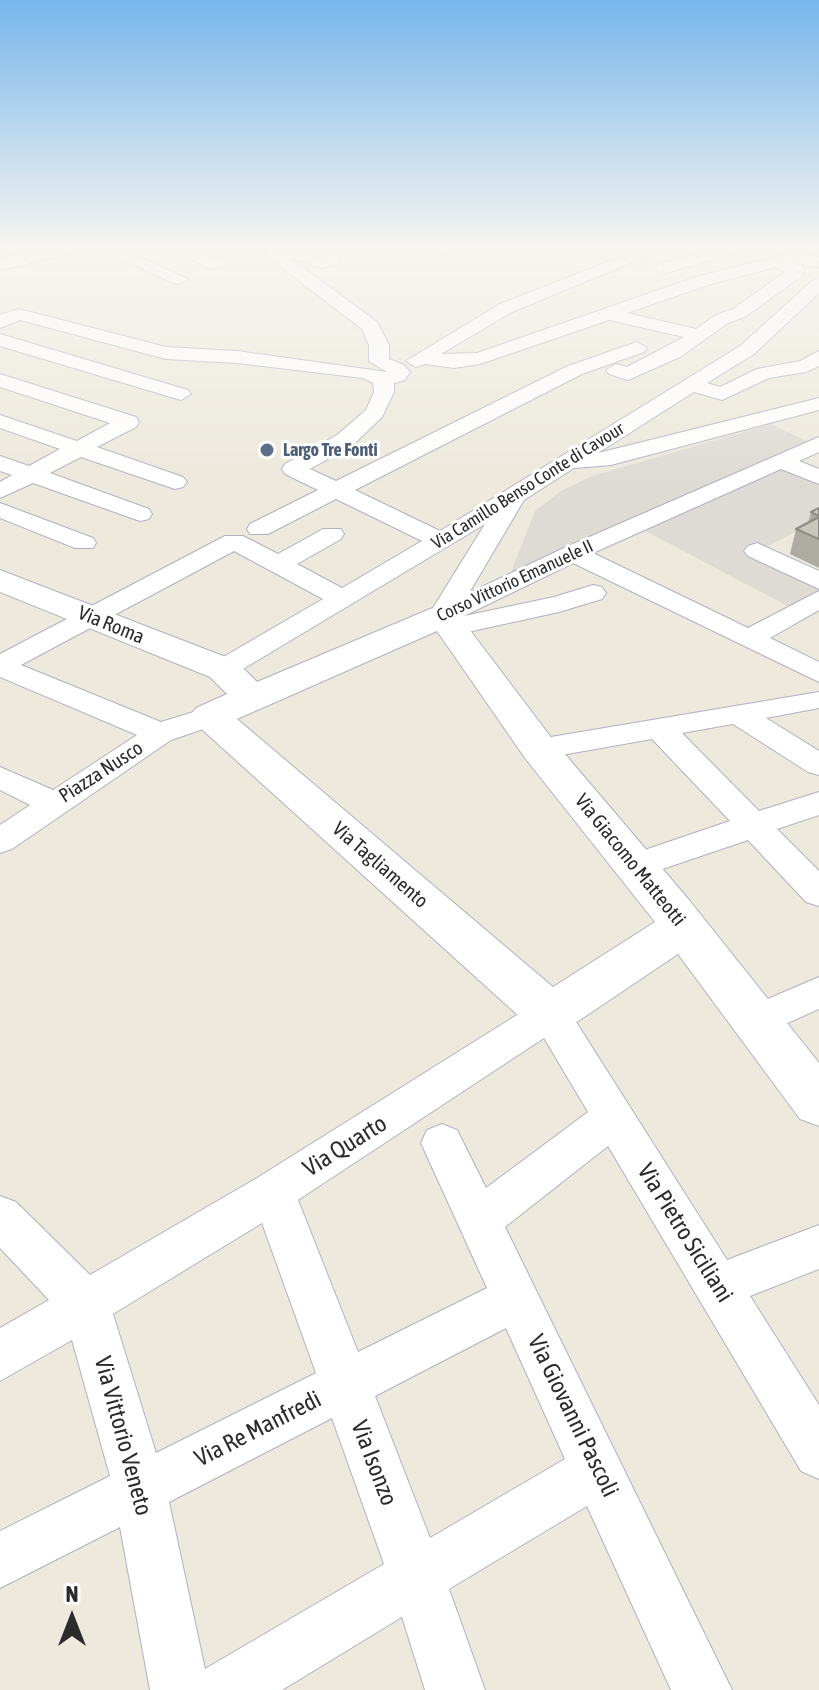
<!DOCTYPE html>
<html>
<head>
<meta charset="utf-8">
<style>
  body { margin:0 }
  #map { position:relative; width:819px; height:1690px; overflow:hidden; background:#ede9dd; font-family:"Asap Condensed",sans-serif }
  canvas { display:block }
  .north { position:absolute; left:32px; top:1578px; width:80px; height:80px; -webkit-text-stroke:6px #fff; paint-order:stroke; rotate:0deg; font-size:22px; font-weight:700; line-height:32px; text-align:center; color:#2b2b2b }
  .north::after { content:''; display:block; margin:auto; width:28px; height:36px; background:#2b2b2b; clip-path:polygon(50% 0,100% 100%,50% 72%,0 100%) }
</style>
</head>
<body>
<div id="map">
<canvas width="819" height="1690"></canvas>
<div class="north">N</div>
</div>
<script>
const g = document.querySelector('canvas').getContext('2d');
g.lineJoin = 'round';
function fill(path, color) { g.fillStyle = color; g.fill(path, 'evenodd'); }
const poly = rows => new Path2D(rows.map(r => 'M' + r).join(''));
function strokePath(path, color, width, dash) { g.strokeStyle = color; g.lineWidth = width; g.lineCap = dash ? 'butt' : 'round'; g.setLineDash(dash || []); g.stroke(path); }
function drawText(font, color, halo, rows, align = 'center') {
  g.font = font + ' "Asap Condensed",sans-serif'; g.lineWidth = 6; g.setLineDash([]); g.textBaseline = 'middle'; g.strokeStyle = halo; g.fillStyle = color; for (const [text, x, y, turn = 0] of rows) {
    g.save(); g.translate(x, y); g.rotate((+turn || 0) * Math.PI / 180); g.textAlign = isNaN(turn) ? turn : align; if (halo) g.strokeText(text, 0, 0); g.fillText(text, 0, 0); g.restore();
  }
}
const plaza = poly([
  [771,424,815,445,781,460,819,477,819,520,758,551,819,581,819,599,797,611,636,526,506,585,535,511,561,491,592,476]
]);
const street = poly([
  [92,245,114,245,188,279,179,284,173,283,92,245],
  [181,245,222,260,224,264,216,269,210,268,161,246,181,245],
  [262,245,283,245,321,258,328,245,344,245,337,264,321,268,289,257,377,322,389,345,389,359,404,365,410,372,405,380,394,383,394,392,382,417,353,445,310,469,336,481,568,366,637,342,647,348,644,352,582,374,355,490,440,531,740,346,813,280,819,279,819,293,754,354,707,383,720,387,757,369,800,361,819,351,819,366,806,372,769,378,722,400,694,392,598,453,819,398,819,410,611,465,574,468,524,500,469,593,564,548,819,437,819,452,799,461,819,469,819,484,781,469,593,553,748,628,819,591,819,610,770,638,819,662,819,682,573,563,464,616,554,597,593,585,602,587,606,593,602,599,559,612,454,635,444,633,440,627,442,624,432,622,428,616,485,524,233,675,223,678,213,675,209,669,213,663,323,599,234,551,21,665,161,722,210,707,221,709,225,716,221,723,171,740,12,849,0,853,0,825,30,805,0,790,0,767,53,790,137,735,0,677,0,654,225,536,243,536,278,554,323,529,341,529,344,534,341,539,297,564,342,588,422,541,336,499,268,534,250,534,247,529,250,524,318,490,285,474,282,469,285,464,337,435,366,410,374,392,373,383,363,378,237,363,166,359,20,320,0,328,0,315,19,309,166,347,237,351,387,372,369,361,369,345,362,329,269,258,262,245],
  [390,245,496,245,488,250,443,254,398,250,390,245],
  [651,245,674,245,512,312,441,354,477,353,696,277,796,252,819,257,819,267,793,263,803,267,805,271,803,275,745,317,728,323,680,357,628,380,609,374,606,370,616,364,627,367,684,337,609,320,480,364,454,368,425,364,416,367,406,361,500,304,651,245],
  [776,267,785,272,733,309,716,315,696,329,627,313,708,285,776,267],
  [729,245,755,245,753,248,662,274,654,269,656,265,729,245],
  [0,334,188,390,191,394,181,400,174,398,0,346,0,334],
  [0,374,136,417,139,422,136,427,97,447,183,477,187,482,183,487,175,489,81,457,50,473,149,509,152,514,149,519,140,521,33,483,0,498,0,482,12,475,0,471,0,456,29,466,60,449,0,428,0,415,77,441,110,423,0,387,0,374],
  [0,503,93,538,96,543,93,548,75,548,0,518,0,503],
  [757,543,819,571,819,589,748,556,744,551,748,546,757,543],
  [819,692,819,708,766,718,819,751,819,775,808,772,733,724,682,733,759,811,819,792,819,815,777,829,819,871,819,906,806,902,748,840,636,878,624,875,619,866,624,857,730,821,652,739,539,759,528,756,523,749,528,742,539,739,819,692],
  [819,977,819,1009,756,1037,742,1032,736,1021,742,1010,819,977],
  [550,998,564,1003,727,1260,819,1225,819,1269,750,1296,819,1405,819,1479,801,1471,608,1146,505,1227,732,1690,671,1690,587,1506,449,1589,485,1690,425,1690,402,1617,282,1690,150,1690,120,1527,0,1588,0,1531,110,1476,72,1340,0,1381,0,1328,49,1300,0,1248,0,1196,16,1202,90,1275,257,1178,536,1003,550,998],
  [544,1038,588,1112,486,1188,457,1130,442,1124,427,1130,421,1143,487,1288,358,1352,298,1200,544,1038],
  [262,1223,316,1373,156,1453,113,1314,262,1223],
  [506,1328,565,1459,430,1538,375,1396,506,1328],
  [332,1418,384,1564,205,1669,169,1502,332,1418]
]);
const secondary = poly([
  [56,245,94,245,91,249,0,270,0,258,56,245],
  [0,570,236,661,257,682,430,609,442,605,454,609,553,740,689,900,819,1063,819,1126,800,1119,678,954,568,1028,550,1034,532,1028,196,724,190,716,196,708,227,694,210,677,0,592,0,570],
  [437,631,525,758,655,922,553,987,237,719,437,631]
]);
const wall = poly([
  [819,508,819,568,790,554,796,529,808,523,811,512]
]);
const building = poly([
  [819,508,819,516,811,512,819,508],
  [819,517,819,539,796,529,819,517]
]);
const markers = [
  [267,450,8,"#5c6f8a"]
];
const farServicenames = [
  ["Largo Tre Fonti",283,450]
];
const farStreetnames = [
  ["Via Camillo Benso Conte di Cavour",528,486,-32],
  ["Corso Vittorio Emanuele II",515,581,-25]
];
const streetNames = [
  ["Via Roma",111,625,22],
  ["Piazza Nusco",101,772,-33],
  ["Via Giacomo Matteotti",630,860,51],
  ["Via Tagliamento",380,865,41]
];
const nearStreetnames = [
  ["Via Quarto",345,1146,-32],
  ["Via Pietro Siciliani",685,1233,58],
  ["Via Giovanni Pascoli",573,1416,64],
  ["Via Re Manfredi",258,1429,-27],
  ["Via Vittorio Veneto",123,1436,75],
  ["Via Isonzo",374,1463,69]
];
fill(plaza, '#dddbd4');
strokePath(street, '#b1b1bf', 2);
strokePath(secondary, '#b1b1bf', 2);
fill(street, '#fff');
fill(secondary, '#fff');
fill(wall, '#adaba2');
fill(building, '#c9c7bc');
strokePath(building, '#8d8b84', 2);
const sky = g.createLinearGradient(0, 0, 0, 482);
sky.addColorStop(0, '#77b6ec');
sky.addColorStop(0.51, '#f7f5f0');
sky.addColorStop(1, '#f7f5f000');
g.fillStyle = sky;
g.fillRect(0, 0, 819, 482);
for (const [x, y, r, color] of markers) { const dot = new Path2D(); dot.arc(x, y, r, 0, 2 * Math.PI); g.fillStyle = color; g.fill(dot); strokePath(dot, '#fff', 3); }
drawText('bold 18px', '#4e5e75', '#fff', farServicenames, 'left');
drawText('18px', '#2b2b2b', '#fff', farStreetnames);
drawText('20px', '#2b2b2b', '#fff', streetNames);
drawText('24px', '#2b2b2b', '#fff', nearStreetnames);
</script>
</body>
</html>
